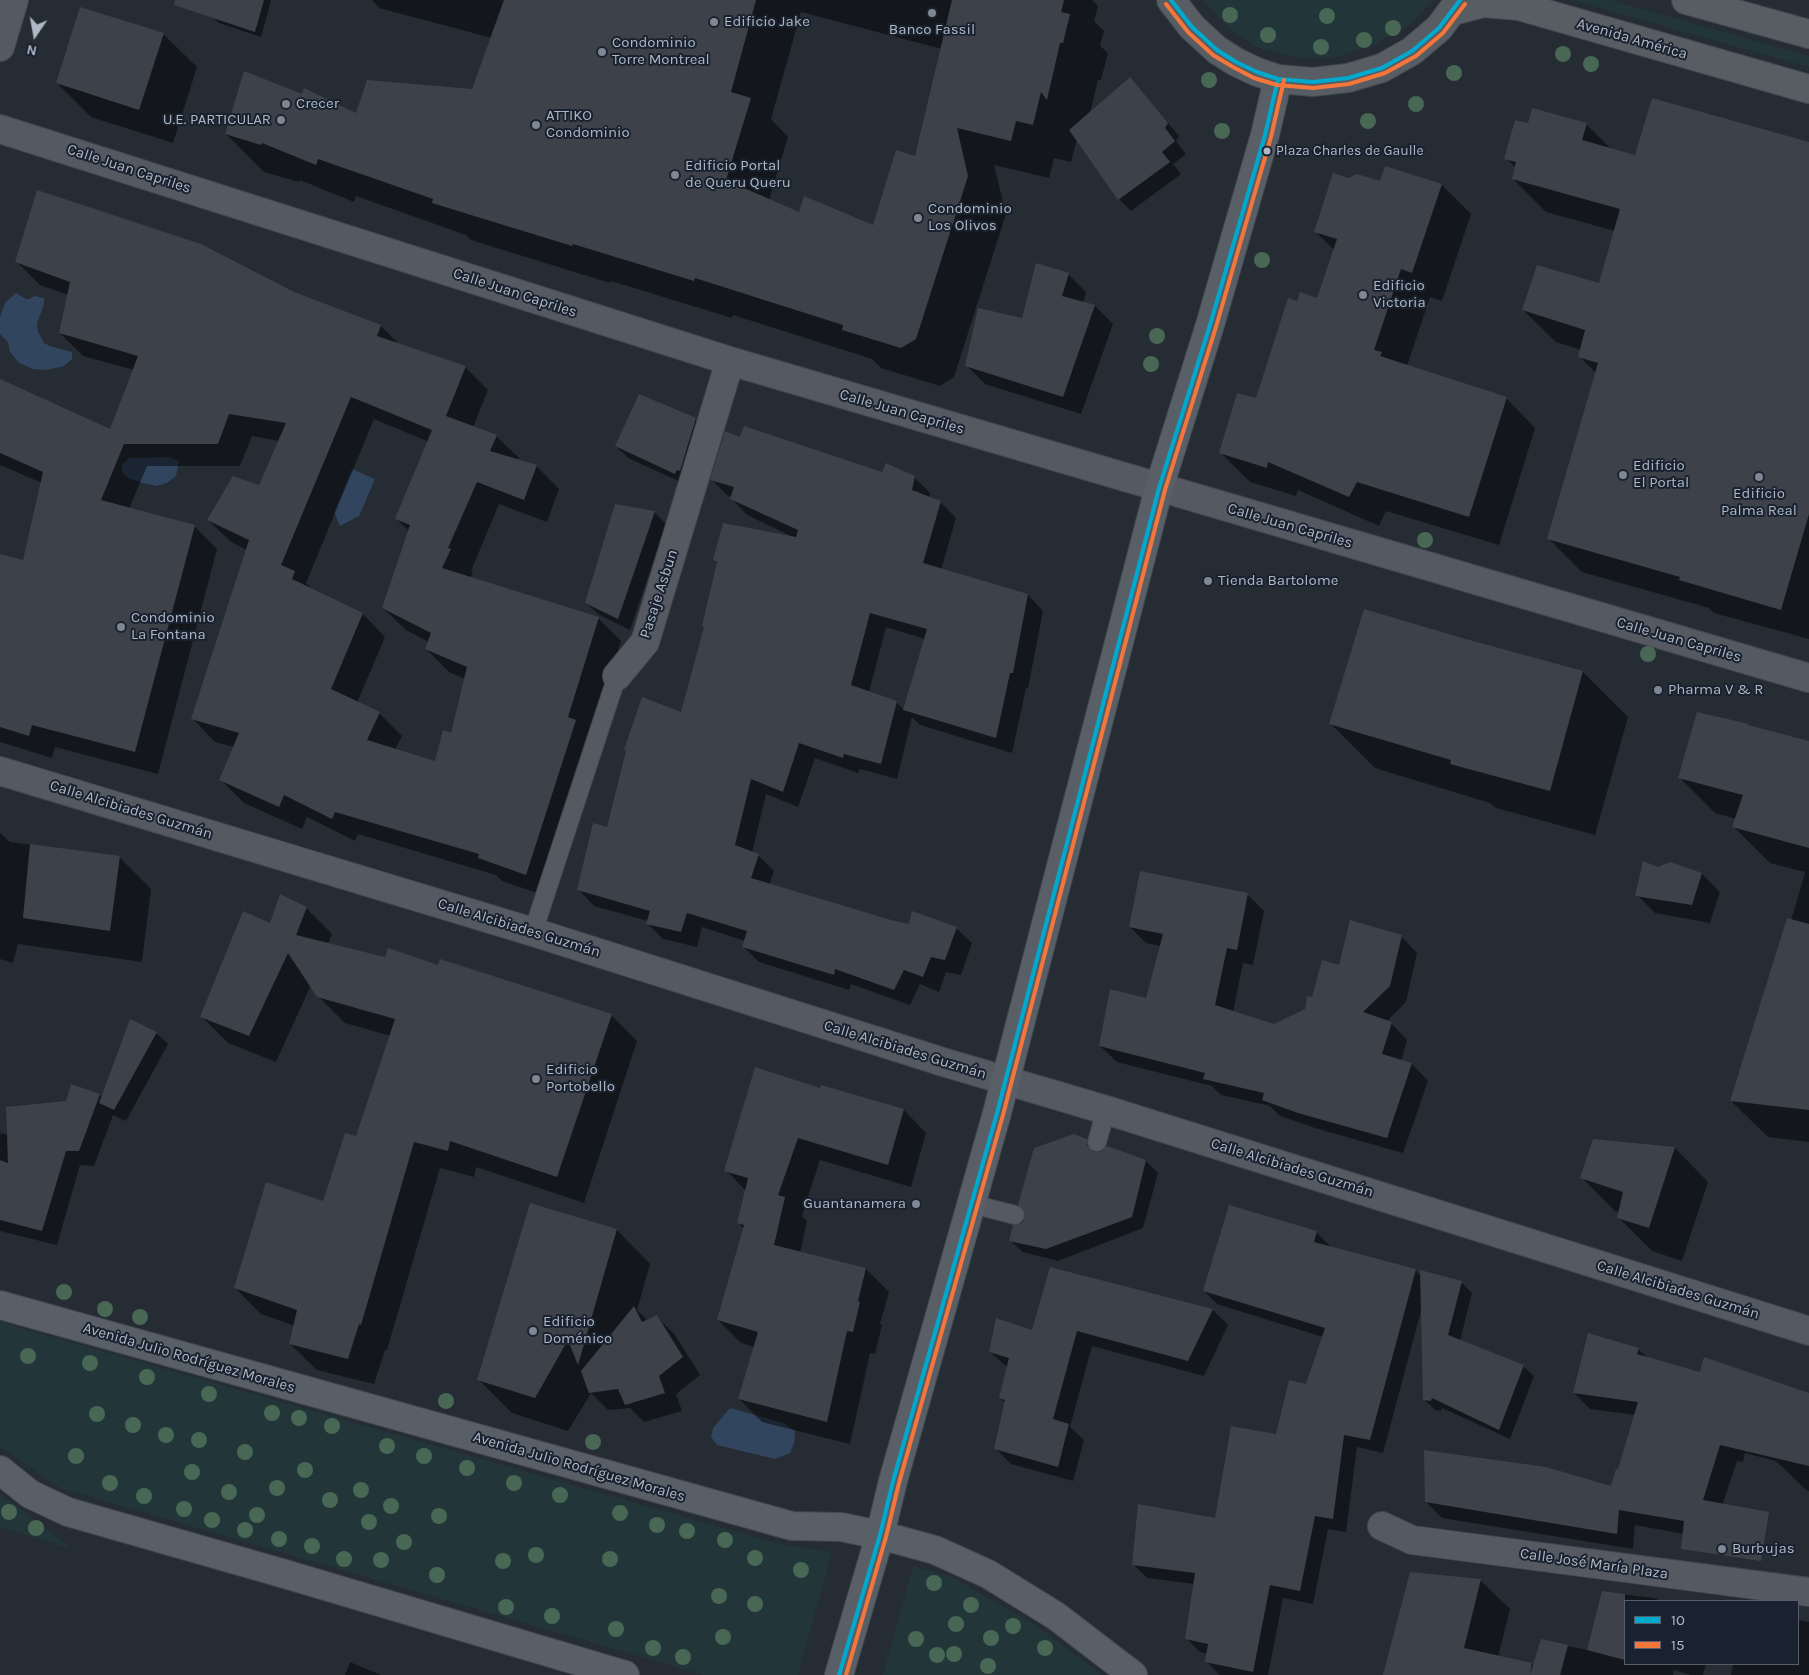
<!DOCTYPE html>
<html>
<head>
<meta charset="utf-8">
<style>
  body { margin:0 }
  #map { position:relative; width:1809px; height:1675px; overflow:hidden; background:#252c34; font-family:Karla,sans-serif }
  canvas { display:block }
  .legend { position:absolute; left:1624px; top:1600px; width:175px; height:65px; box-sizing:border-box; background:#19222e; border:1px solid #555e6b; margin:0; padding:6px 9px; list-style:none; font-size:15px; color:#aeb8c6 }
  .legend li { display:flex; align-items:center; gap:10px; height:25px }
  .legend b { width:25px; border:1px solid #555e6b }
  .north { position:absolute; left:10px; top:10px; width:50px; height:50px; -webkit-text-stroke:4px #19222e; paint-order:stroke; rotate:192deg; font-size:14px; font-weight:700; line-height:20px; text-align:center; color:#aeb8c6 }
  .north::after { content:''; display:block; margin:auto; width:18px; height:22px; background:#aeb8c6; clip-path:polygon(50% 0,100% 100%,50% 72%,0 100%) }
</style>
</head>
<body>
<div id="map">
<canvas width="1809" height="1675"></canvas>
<ul class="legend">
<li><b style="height:6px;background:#00a9ce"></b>10</li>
<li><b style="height:6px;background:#f5763a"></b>15</li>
</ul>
<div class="north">N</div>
</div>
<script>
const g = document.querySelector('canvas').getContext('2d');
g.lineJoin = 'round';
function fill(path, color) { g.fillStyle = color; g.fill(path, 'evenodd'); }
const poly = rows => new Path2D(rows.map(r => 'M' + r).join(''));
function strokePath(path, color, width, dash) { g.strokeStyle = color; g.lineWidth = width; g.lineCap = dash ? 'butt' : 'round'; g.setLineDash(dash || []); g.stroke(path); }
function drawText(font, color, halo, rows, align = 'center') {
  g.font = font + ' Karla,sans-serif'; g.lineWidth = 4; g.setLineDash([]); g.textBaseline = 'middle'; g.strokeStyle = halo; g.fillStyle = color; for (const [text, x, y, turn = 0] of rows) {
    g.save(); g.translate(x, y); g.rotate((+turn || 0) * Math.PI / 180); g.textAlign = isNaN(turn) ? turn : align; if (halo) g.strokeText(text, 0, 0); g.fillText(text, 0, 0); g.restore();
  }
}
const green = poly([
  [1203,0,1433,0,1410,24,1375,44,1336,57,1294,57,1257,47,1228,27],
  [1571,0,1610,0,1809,56,1809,67],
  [0,1322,780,1544,832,1552,798,1675,704,1675,60,1488,0,1447],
  [0,1493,72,1549,0,1527],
  [913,1566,954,1578,1038,1627,1102,1675,883,1675]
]);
const water = poly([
  [16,293,26,299,29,299,34,296,44,298,44,304,37,324,38,332,44,343,50,346,72,352,72,359,64,366,47,370,33,369,19,363,10,352,8,342,0,334,0,317,5,303],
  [169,457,179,461,176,476,167,483,156,486,143,483,128,478,122,472,122,465,129,458],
  [352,469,375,479,359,516,340,526,334,512],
  [730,1408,784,1423,795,1431,794,1443,790,1453,775,1459,717,1445,711,1437,713,1428]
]);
const shadow = poly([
  [206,0,270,0,271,1,261,37,219,23,213,17],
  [372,0,1092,0,1098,6,1094,21,1104,31,1100,46,1108,53,1101,80,1098,80,1090,113,1130,78,1179,136,1176,141,1186,154,1173,164,1181,174,1131,211,1119,199,1077,139,1071,162,1054,158,1049,178,994,165,1006,214,954,377,940,386,881,368,872,359,733,315,732,318,611,281,610,283,471,240,466,235,356,196,354,202,300,180,299,182,264,172,226,134,356,114,473,90,492,38,379,8],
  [801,12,942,49,916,157,874,226,800,213,769,200,788,137,771,119],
  [163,34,197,67,173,143,91,117,57,83],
  [1529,124,1586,124,1611,149,1636,156,1809,146,1809,639,1714,613,1709,608,1582,572,1549,539,1597,374,1579,356,1581,350,1556,342,1523,310,1600,285,1615,231,1546,212,1513,179,1516,168,1506,158],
  [1348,179,1381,182,1442,185,1471,214,1442,301,1430,297,1407,366,1506,398,1535,428,1499,545,1386,511,1379,526,1298,490,1296,496,1250,482,1221,453,1257,400,1298,303,1318,299,1335,251,1316,232],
  [17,262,293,293,381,326,400,345,465,367,488,390,473,427,496,436,519,458,518,461,536,466,559,489,547,522,499,504,471,571,473,573,470,578,598,618,621,641,591,737,549,897,502,881,496,875,358,834,355,841,307,817,302,829,244,803,221,780,234,747,215,742,193,719,247,550,231,542,208,520,259,486,279,441,252,436,240,466,147,466,129,509,194,526,217,549,158,774,55,747,52,758,0,742,0,555,24,561,42,483,0,465,0,380,111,431,134,370,83,356,60,333,69,295,40,285],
  [374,419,429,442,396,519,409,531,383,608,406,630,429,642,426,649,449,672,465,679,452,734,436,762,395,750,402,736,379,713,357,703,385,637,363,614,314,591,306,583],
  [1068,274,1086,292,1083,303,1095,306,1113,324,1081,414,985,384,967,366,1023,319],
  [640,396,696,419,708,431,687,485,628,458,616,446],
  [741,439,883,474,914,477,930,493,929,498,940,502,956,518,941,570,1028,595,1043,611,1028,688,1026,688,1012,753,920,725,912,717,897,779,860,769,858,773,815,758,798,807,766,794,752,853,758,855,774,871,769,885,891,921,910,925,956,928,972,943,961,975,946,972,939,992,920,984,910,1005,851,984,849,990,759,962,744,947,745,941,702,927,697,947,663,939,647,923,648,921,594,906,579,890,608,829,682,714,705,627,718,564,714,560,795,538,747,515,732,499,732,497,727,495,712,480],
  [886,627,925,639,904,710,896,702,869,692],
  [654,512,666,524,630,630,598,614,586,603],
  [1462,639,1583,672,1628,717,1595,835,1496,808,1490,803,1375,768,1330,723],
  [1748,725,1750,727,1809,743,1809,1142,1768,1137,1731,1101,1791,921,1805,872,1770,863,1734,827,1736,819,1715,813,1679,777],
  [0,833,10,842,119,857,151,889,142,962,18,944,13,963,0,959],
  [1658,868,1702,874,1720,892,1710,923,1655,913,1637,895],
  [1247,894,1264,911,1253,965,1243,963,1233,1012,1274,1026,1306,1010,1313,999,1340,966,1401,936,1417,953,1406,1002,1386,1022,1391,1023,1407,1040,1401,1061,1412,1064,1428,1081,1403,1153,1315,1128,1280,1116,1270,1106,1221,1095,1212,1086,1117,1062,1100,1046,1147,999,1161,946,1146,943,1130,927],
  [306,908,332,934,328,944,386,959,439,966,611,1015,637,1041,584,1203,476,1167,474,1177,440,1168,387,1350,385,1350,374,1384,317,1370,290,1344,295,1326,261,1314,235,1288,324,1203,357,1138,391,1036,345,1023,318,996,311,985,276,1062,228,1043,202,1017,271,924],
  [156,1033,168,1044,126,1121,113,1115,94,1166,80,1165,57,1245,0,1231,0,1133,9,1135,67,1102,100,1095,102,1098],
  [821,1089,904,1110,926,1133,911,1187,820,1160,802,1216,807,1221,800,1253,866,1269,889,1292,880,1324,882,1325,875,1354,870,1353,850,1444,762,1422,739,1399,755,1347,741,1343,718,1320,744,1229,739,1223,746,1191,726,1170],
  [1086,1140,1098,1153,1107,1147,1146,1161,1158,1173,1143,1228,1058,1261,1023,1252,1011,1241],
  [1594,1140,1675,1148,1708,1182,1682,1261,1652,1251,1618,1217,1619,1212,1615,1211,1581,1177],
  [1230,1206,1317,1233,1330,1246,1329,1248,1415,1270,1421,1276,1421,1272,1462,1283,1472,1293,1460,1341,1523,1366,1534,1376,1510,1439,1442,1408,1441,1411,1435,1410,1424,1399,1421,1311,1383,1453,1357,1447,1346,1532,1328,1529,1313,1604,1283,1598,1268,1675,1220,1675,1206,1661,1208,1654,1200,1652,1187,1639,1195,1584,1147,1578,1134,1565,1216,1519,1277,1435,1307,1386,1323,1337,1217,1304,1204,1291],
  [617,1230,650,1264,637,1310,648,1321,657,1317,675,1335,700,1375,676,1394,682,1411,644,1422,630,1408,608,1410,591,1393,568,1431,512,1413,479,1380],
  [1051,1268,1213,1310,1228,1325,1204,1376,1092,1346,1070,1427,1084,1440,1073,1481,1011,1464,995,1448,1006,1403,1000,1398,1008,1368,990,1352,1033,1332],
  [1638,1349,1648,1358,1701,1374,1809,1394,1809,1491,1806,1490,1776,1461,1745,1453,1743,1462,1737,1461,1711,1539,1635,1525,1633,1549,1442,1518,1426,1502,1612,1488,1636,1415,1590,1409,1574,1393],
  [1480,1580,1510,1609,1498,1657,1535,1665,1542,1641,1588,1650,1603,1592,1655,1598,1660,1601,1625,1601,1625,1664,1706,1664,1703,1675,1691,1675,1674,1670,1673,1675,1384,1675],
  [1798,1620,1809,1622,1809,1675,1731,1675,1733,1664,1798,1664],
  [350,1662,381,1675,345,1675]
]);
const building = poly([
  [175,0,264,0,255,32,174,5],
  [504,0,756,0,731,92,751,98,726,180,799,212,804,196,873,225,896,150,915,156,952,0,1064,0,1061,12,1070,14,1063,43,1060,43,1047,100,1041,92,1033,125,1016,121,1011,141,957,128,968,176,916,339,901,348,842,330,843,325,695,278,694,281,573,244,572,246,432,203,433,199,318,159,316,165,262,143,261,145,225,134,244,71,302,94,304,88,356,113,367,80,472,89],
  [80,7,164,33,139,110,56,83],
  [1130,77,1168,123,1165,128,1175,141,1162,152,1170,162,1118,200,1069,130],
  [1652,98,1809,142,1809,514,1781,610,1679,580,1680,577,1547,539,1598,363,1578,357,1585,330,1522,310,1537,265,1599,283,1620,209,1512,179,1516,162,1504,159,1515,120,1528,123,1532,108,1587,123,1582,140,1635,155],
  [1385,166,1442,184,1412,273,1401,269,1374,350,1382,352,1380,356,1507,397,1469,517,1357,482,1349,497,1268,462,1267,468,1219,453,1237,393,1256,398,1288,298,1297,301,1300,292,1317,298,1337,239,1314,232,1333,173,1348,178,1357,174,1380,181],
  [37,190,201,244,294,292,381,325,377,336,466,366,446,416,497,435,490,451,537,465,524,500,477,482,448,548,451,549,442,568,599,617,568,717,576,720,526,875,478,858,479,854,335,812,332,819,284,795,279,807,219,780,239,733,191,719,249,540,207,520,233,476,259,485,286,423,229,414,218,444,124,444,101,500,195,525,135,752,32,725,29,736,0,727,0,554,23,560,43,472,0,453,0,379,110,429,138,356,59,333,70,282,15,262],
  [351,397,432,430,395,519,410,525,382,608,431,633,425,649,467,667,451,733,443,730,435,761,367,740,380,712,331,689,363,613,292,579,295,571,281,565],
  [1036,263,1069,273,1062,296,1095,305,1063,397,965,366,978,308,1022,318],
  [639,394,696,418,680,471,677,470,675,474,615,446],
  [744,426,882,472,886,463,915,476,912,490,941,501,923,563,1028,594,1013,673,1010,673,996,738,903,710,927,629,870,613,851,685,897,701,881,764,844,754,843,758,799,743,783,792,751,779,735,845,759,854,751,878,891,920,909,924,912,911,957,927,945,960,931,957,923,977,904,970,894,990,835,969,834,975,742,947,747,931,687,913,681,932,646,924,650,911,577,890,593,823,607,827,626,751,624,750,642,697,681,712,704,627,702,626,717,562,713,560,723,523,796,537,798,530,730,499,734,487,710,480,725,431,740,437],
  [615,504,655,511,618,619,585,603],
  [1364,609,1462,638,1583,671,1550,791,1450,764,1451,760,1329,724],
  [1697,712,1749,724,1748,725,1809,741,1809,848,1732,827,1743,795,1678,778],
  [30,844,120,856,110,931,23,918],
  [1643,861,1658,867,1670,862,1702,873,1692,905,1635,896],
  [1140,871,1248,893,1237,950,1227,948,1215,1005,1274,1024,1305,1009,1307,996,1312,997,1322,960,1339,965,1350,920,1402,935,1390,986,1363,1012,1392,1022,1382,1054,1412,1063,1387,1138,1298,1113,1262,1100,1264,1093,1203,1079,1205,1073,1099,1046,1110,989,1146,998,1163,934,1129,927],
  [280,894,307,907,296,935,385,957,388,948,438,965,440,959,612,1014,557,1177,450,1141,448,1151,414,1142,361,1325,359,1324,348,1359,289,1344,297,1310,234,1288,266,1182,323,1201,345,1133,356,1136,395,1019,317,997,288,953,249,1036,200,1017,243,911,270,923],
  [1787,918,1809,924,1809,1110,1730,1101],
  [130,1019,157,1032,114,1110,99,1103],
  [755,1067,820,1088,821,1085,904,1109,888,1165,798,1138,778,1195,785,1197,774,1245,866,1268,858,1301,860,1302,853,1332,847,1331,827,1422,738,1399,758,1332,717,1320,744,1225,737,1223,748,1178,724,1171],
  [71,1084,100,1094,79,1151,66,1151,42,1231,0,1220,0,1160,8,1163,6,1107,66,1101],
  [1074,1134,1087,1139,1087,1145,1094,1152,1100,1152,1107,1146,1146,1160,1132,1217,1046,1249,1009,1241,1013,1225,1022,1223,1025,1218,1025,1212,1018,1205,1034,1148],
  [1593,1139,1675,1147,1649,1228,1617,1218,1623,1192,1580,1178],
  [530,1203,617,1229,578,1365,568,1340,535,1398,477,1380],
  [1229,1205,1317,1231,1314,1242,1416,1269,1370,1440,1344,1435,1333,1519,1315,1516,1300,1591,1270,1585,1253,1672,1205,1662,1208,1644,1185,1639,1195,1573,1132,1565,1138,1504,1215,1518,1231,1426,1276,1434,1289,1380,1306,1384,1325,1328,1203,1291],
  [1050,1267,1213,1309,1188,1361,1077,1331,1053,1419,1069,1424,1058,1467,994,1449,1005,1400,999,1398,1009,1358,989,1352,996,1318,1032,1330],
  [1420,1270,1462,1281,1448,1335,1524,1365,1499,1430,1432,1398,1431,1401,1423,1400],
  [634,1306,642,1322,657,1315,683,1357,659,1376,665,1393,625,1405,618,1389,589,1393,581,1371],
  [1588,1333,1639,1348,1637,1354,1700,1372,1704,1357,1809,1393,1809,1466,1720,1445,1703,1500,1769,1512,1761,1561,1681,1549,1684,1521,1619,1510,1617,1534,1425,1502,1424,1450,1546,1467,1611,1486,1616,1469,1618,1469,1638,1402,1573,1393],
  [1410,1572,1481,1579,1464,1648,1532,1663,1530,1675,1541,1639,1568,1645,1560,1675,1383,1675],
  [1602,1591,1625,1594,1625,1660,1587,1650]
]);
const lane = poly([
  [533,932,617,676],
  [1097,1142,1106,1110],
  [972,1204,1015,1215]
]);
const street = poly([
  [0,47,14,0],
  [0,129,730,361,1809,678],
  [617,676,645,642,730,361],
  [0,771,533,932,943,1062,1106,1110,1809,1331],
  [1382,1526,1412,1540,1809,1592]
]);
const secondary = poly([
  [0,1305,792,1526,841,1527,880,1535,935,1550,988,1574,1056,1616,1133,1675],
  [0,1470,30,1494,68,1512,285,1574,625,1675],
  [839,1675,880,1535,893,1481,997,1113,1159,488,1210,325,1265,135,1278,79]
]);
const primary = poly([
  [1171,0,1192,27,1217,50,1236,62,1257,72,1278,79,1313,82,1348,78,1382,68,1412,51,1439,28,1460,0],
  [1686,0,1809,34],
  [1453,11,1484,3,1519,6,1809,89]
]);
const bus1 = poly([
  [1171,0,1192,27,1217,50,1236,62,1257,72,1278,79,1313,82,1348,78,1382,68,1412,51,1439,28,1460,0],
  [839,1675,880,1535,893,1481,997,1113,1159,488,1210,325,1265,135,1278,79]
]);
const bus2 = poly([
  [1166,4,1188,32,1213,55,1233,67,1254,78,1277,85,1313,88,1349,84,1385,73,1416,56,1443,33,1465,4],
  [846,1675,886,1537,899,1483,1003,1115,1165,490,1216,327,1271,137,1284,80]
]);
const trees = [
  [1230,15],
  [1327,16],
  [1393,28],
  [1268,35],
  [1364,40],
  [1321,47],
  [1563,54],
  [1591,64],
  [1454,73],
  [1209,80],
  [1416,104],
  [1368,121],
  [1222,131],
  [1262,260],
  [1157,336],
  [1151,364],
  [1425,540],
  [1648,654],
  [64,1292],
  [105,1309],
  [140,1317],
  [28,1356],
  [90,1363],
  [147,1377],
  [209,1394],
  [446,1401],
  [272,1413],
  [97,1414],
  [299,1418],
  [133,1425],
  [332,1426],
  [166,1435],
  [199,1440],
  [593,1442],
  [387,1446],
  [245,1452],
  [76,1456],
  [424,1456],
  [467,1468],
  [305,1470],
  [192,1472],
  [110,1483],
  [514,1483],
  [277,1488],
  [361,1490],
  [229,1492],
  [560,1495],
  [144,1496],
  [330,1500],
  [391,1506],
  [184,1509],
  [9,1512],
  [620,1513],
  [257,1515],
  [439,1516],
  [212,1520],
  [369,1522],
  [657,1525],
  [36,1528],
  [245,1530],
  [687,1531],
  [279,1539],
  [725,1540],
  [404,1542],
  [312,1546],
  [536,1555],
  [755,1558],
  [344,1559],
  [610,1559],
  [381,1560],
  [503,1561],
  [801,1570],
  [437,1575],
  [934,1583],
  [719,1596],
  [755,1604],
  [971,1605],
  [506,1607],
  [552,1616],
  [956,1624],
  [1013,1626],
  [616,1629],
  [723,1637],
  [991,1638],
  [916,1639],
  [653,1648],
  [1045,1648],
  [954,1654],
  [937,1655],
  [683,1657],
  [988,1666]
];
const markers = [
  [932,13,5,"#7e8793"],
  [714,22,5,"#7e8793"],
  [602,52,5,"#7e8793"],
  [286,104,5,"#7e8793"],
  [281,120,5,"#7e8793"],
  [536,125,5,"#7e8793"],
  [1267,151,4.5,"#aeb8c6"],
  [675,175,5,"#7e8793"],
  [918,218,5,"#7e8793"],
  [1363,295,5,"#7e8793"],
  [1623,475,5,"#7e8793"],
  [1759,477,5,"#7e8793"],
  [1208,581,5,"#7e8793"],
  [121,627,5,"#7e8793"],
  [1658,690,5,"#7e8793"],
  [536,1079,5,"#7e8793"],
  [916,1204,5,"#7e8793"],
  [533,1331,5,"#7e8793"],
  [1722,1549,5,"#7e8793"]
];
const busNames = [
  ["Plaza Charles de Gaulle",1276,151]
];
const poiNames = [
  ["Edificio Jake",724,22],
  ["Banco Fassil",932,30,"center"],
  ["Condominio",612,43],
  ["Torre Montreal",612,60],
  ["Crecer",296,104],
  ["ATTIKO",546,116],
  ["Condominio",546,133],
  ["U.E. PARTICULAR",271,120,"right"],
  ["Edificio Portal",685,166],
  ["de Queru Queru",685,183],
  ["Condominio",928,209],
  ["Los Olivos",928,226],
  ["Edificio",1373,286],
  ["Victoria",1373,303],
  ["Edificio",1633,466],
  ["El Portal",1633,483],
  ["Edificio",1759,494,"center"],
  ["Palma Real",1759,511,"center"],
  ["Tienda Bartolome",1218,581],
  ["Condominio",131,618],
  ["La Fontana",131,635],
  ["Pharma V & R",1668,690],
  ["Edificio",546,1070],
  ["Portobello",546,1087],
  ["Guantanamera",906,1204,"right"],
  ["Edificio",543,1322],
  ["Doménico",543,1339],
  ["Burbujas",1732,1549]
];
const streetNames = [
  ["Avenida América",1632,39,16],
  ["Calle Juan Capriles",129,169,18],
  ["Calle Juan Capriles",515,293,18],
  ["Calle Juan Capriles",902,412,16],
  ["Calle Juan Capriles",1290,526,16],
  ["Pasaje Asbun",659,594,-72],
  ["Calle Juan Capriles",1679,640,16],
  ["Calle Alcibiades Guzmán",131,810,17],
  ["Calle Alcibiades Guzmán",519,928,17],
  ["Calle Alcibiades Guzmán",905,1050,17],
  ["Calle Alcibiades Guzmán",1292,1168,17],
  ["Calle Alcibiades Guzmán",1678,1290,17],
  ["Avenida Julio Rodríguez Morales",189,1358,16],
  ["Avenida Julio Rodríguez Morales",579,1467,16],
  ["Calle José María Plaza",1594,1564,8]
];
fill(green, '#22363a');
fill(water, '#31455e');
fill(shadow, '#0007');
fill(building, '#3d424a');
strokePath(lane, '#41474d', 20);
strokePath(street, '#41474d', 30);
strokePath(secondary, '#41474d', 30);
strokePath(primary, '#424850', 30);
strokePath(lane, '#555a62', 18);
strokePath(street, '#555a62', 28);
strokePath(secondary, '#595f67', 28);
strokePath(primary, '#585d64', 28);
strokePath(bus1, '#00a9ce', 4);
strokePath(bus2, '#f5763a', 4);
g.fillStyle = '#486754';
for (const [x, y] of trees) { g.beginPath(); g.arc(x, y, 8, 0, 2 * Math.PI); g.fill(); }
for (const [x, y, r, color] of markers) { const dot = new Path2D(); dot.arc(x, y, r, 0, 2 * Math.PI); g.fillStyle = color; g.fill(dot); strokePath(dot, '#19222e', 2); }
drawText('14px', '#aeb8c6', '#19222e', busNames, 'left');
drawText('15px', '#aeb8c6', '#19222e', poiNames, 'left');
drawText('15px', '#aeb8c6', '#19222e', streetNames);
</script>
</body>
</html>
